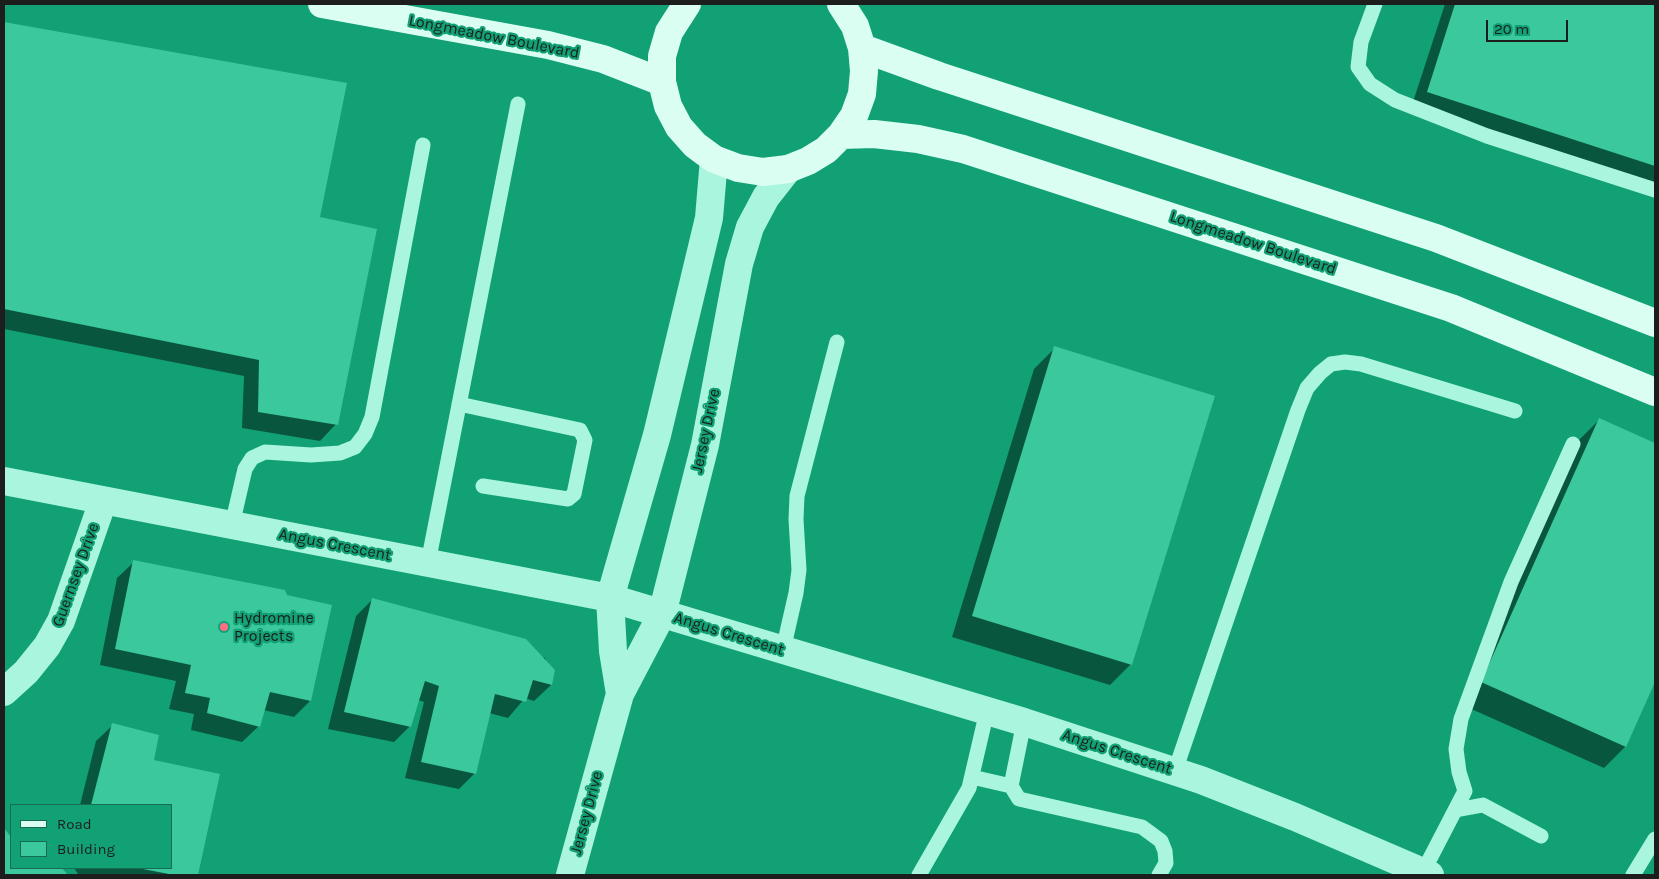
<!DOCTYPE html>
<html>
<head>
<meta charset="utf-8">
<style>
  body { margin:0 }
  #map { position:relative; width:1659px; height:879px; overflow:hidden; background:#11a175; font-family:Karla,sans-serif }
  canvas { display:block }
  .frame { position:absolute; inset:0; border:5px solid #1d1d1d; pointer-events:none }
  .legend { position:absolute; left:10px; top:804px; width:162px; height:65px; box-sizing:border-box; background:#11a175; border:1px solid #166c52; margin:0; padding:6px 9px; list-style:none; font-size:15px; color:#1d1d1d }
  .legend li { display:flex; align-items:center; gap:10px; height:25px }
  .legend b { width:25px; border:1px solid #166c52 }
  .scale { position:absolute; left:1486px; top:20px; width:82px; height:22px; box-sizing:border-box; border:2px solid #1d1d1d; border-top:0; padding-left:6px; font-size:15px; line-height:18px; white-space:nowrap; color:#1d1d1d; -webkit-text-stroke:4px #11a175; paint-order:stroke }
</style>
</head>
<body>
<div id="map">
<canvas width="1659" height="879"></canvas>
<div class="frame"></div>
<ul class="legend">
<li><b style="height:6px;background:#dbfef3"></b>Road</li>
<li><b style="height:14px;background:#3ac89c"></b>Building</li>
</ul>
<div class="scale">20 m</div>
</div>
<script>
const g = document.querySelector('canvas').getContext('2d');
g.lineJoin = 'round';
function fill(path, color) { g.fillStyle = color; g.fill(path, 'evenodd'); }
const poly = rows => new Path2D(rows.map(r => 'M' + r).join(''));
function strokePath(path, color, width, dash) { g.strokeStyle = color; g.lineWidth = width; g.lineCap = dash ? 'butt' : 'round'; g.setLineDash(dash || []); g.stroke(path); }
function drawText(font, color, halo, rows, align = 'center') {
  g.font = font + ' Karla,sans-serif'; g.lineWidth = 4.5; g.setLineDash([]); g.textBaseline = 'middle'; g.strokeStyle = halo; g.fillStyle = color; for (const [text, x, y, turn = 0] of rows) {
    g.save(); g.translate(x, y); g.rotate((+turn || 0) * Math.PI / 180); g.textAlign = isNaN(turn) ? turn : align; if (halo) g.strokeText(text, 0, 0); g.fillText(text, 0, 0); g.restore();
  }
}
const shadow = poly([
  [1445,4,1655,4,1655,188,1411,108],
  [4,23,345,84,318,218,336,424,320,441,242,428,244,376,4,329],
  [1055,348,1131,664,1110,685,952,637,1034,369],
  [1599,420,1655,445,1655,679,1625,747,1604,768,1460,704,1578,441],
  [134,562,310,701,294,717,263,710,259,726,242,742,191,730,194,714,169,709,176,681,100,665,117,578],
  [372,600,545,658,548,667,554,670,551,685,534,701,525,698,508,718,489,713,475,773,459,789,405,778,424,702,418,700,410,726,394,742,328,729,356,616],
  [113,725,153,761,218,775,196,875,85,875,78,874,74,868,171,868,171,805,80,805,96,741],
  [4,830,11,839,11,868,61,868,67,875,4,875]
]);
const building = poly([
  [1455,4,1655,4,1655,166,1427,92],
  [4,22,347,83,320,217,377,229,338,425,258,412,259,360,4,309],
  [1054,346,1215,396,1132,665,972,616],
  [1599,418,1655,443,1655,682,1626,747,1481,682],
  [133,560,285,590,287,595,332,605,311,701,270,692,260,727,207,713,210,698,185,693,191,665,115,649],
  [372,598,526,639,555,670,552,685,533,680,526,702,495,694,476,774,421,762,439,686,425,681,411,727,344,712],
  [112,723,159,735,154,760,220,774,198,875,174,875,143,869,171,868,171,805,91,805],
  [4,828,11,837,11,868,62,868,68,875,4,875]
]);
const service = poly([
  [1375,4,1361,42,1358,67,1370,84,1395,100,1487,136,1655,190],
  [459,404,580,430,585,440,574,494,568,499,483,486],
  [232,525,245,469,252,458,265,452,311,455,340,453,355,447,365,434,372,417,423,145],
  [428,563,518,104],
  [783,650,796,593,799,570,796,519,797,496,837,342],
  [1024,722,1011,786,1019,799,1142,827,1161,841,1165,851,1166,863,1159,875],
  [1175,771,1298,410,1307,388,1320,373,1331,364,1345,362,1361,364,1515,411],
  [972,777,1011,786],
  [1456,810,1483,805,1541,836],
  [1423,872,1465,791,1459,772,1456,749,1461,719,1511,582,1573,444],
  [919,875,969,788,987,711],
  [1633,875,1655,839]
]);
const minor = poly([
  [4,481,610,598,1024,722,1201,780,1295,817,1430,875],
  [4,692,26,672,47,646,61,621,103,501],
  [620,694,613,651,610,598,657,435,709,218,714,159],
  [570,875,620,694,662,614,705,445,739,264,750,227,766,197,788,169]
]);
const secondary = poly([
  [322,4,548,45,603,59,662,82],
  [687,4,669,32,662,56,662,82,668,106,679,127,695,145,714,159,738,168,763,172,788,169,808,161,826,150,841,135,854,116,862,94,864,71,862,48,855,26,841,4],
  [862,48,939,76,1436,238,1655,323],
  [841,135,874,134,918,139,963,149,1451,308,1655,392]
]);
const markers = [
  [224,627,5,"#ff6e85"]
];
const streetNames = [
  ["Longmeadow Boulevard",494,37,11],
  ["Longmeadow Boulevard",1253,243,18],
  ["Jersey Drive",706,431,-78],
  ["Angus Crescent",335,545,11],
  ["Guernsey Drive",76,575,-70],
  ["Angus Crescent",729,634,17],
  ["Angus Crescent",1117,752,18],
  ["Jersey Drive",587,813,-75]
];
const poiNames = [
  ["Hydromine",234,618],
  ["Projects",234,636]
];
fill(shadow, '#0007');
fill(building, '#3ac89c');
strokePath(service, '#aaf5dd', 15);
strokePath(minor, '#aaf5dd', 28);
strokePath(secondary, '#dbfef3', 28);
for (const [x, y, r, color] of markers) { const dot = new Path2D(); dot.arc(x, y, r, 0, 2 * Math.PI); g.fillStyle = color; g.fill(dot); strokePath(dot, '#11a175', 2); }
drawText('16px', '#1d1d1d', '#11a175', streetNames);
drawText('16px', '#1d1d1d', '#11a175', poiNames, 'left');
</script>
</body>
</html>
